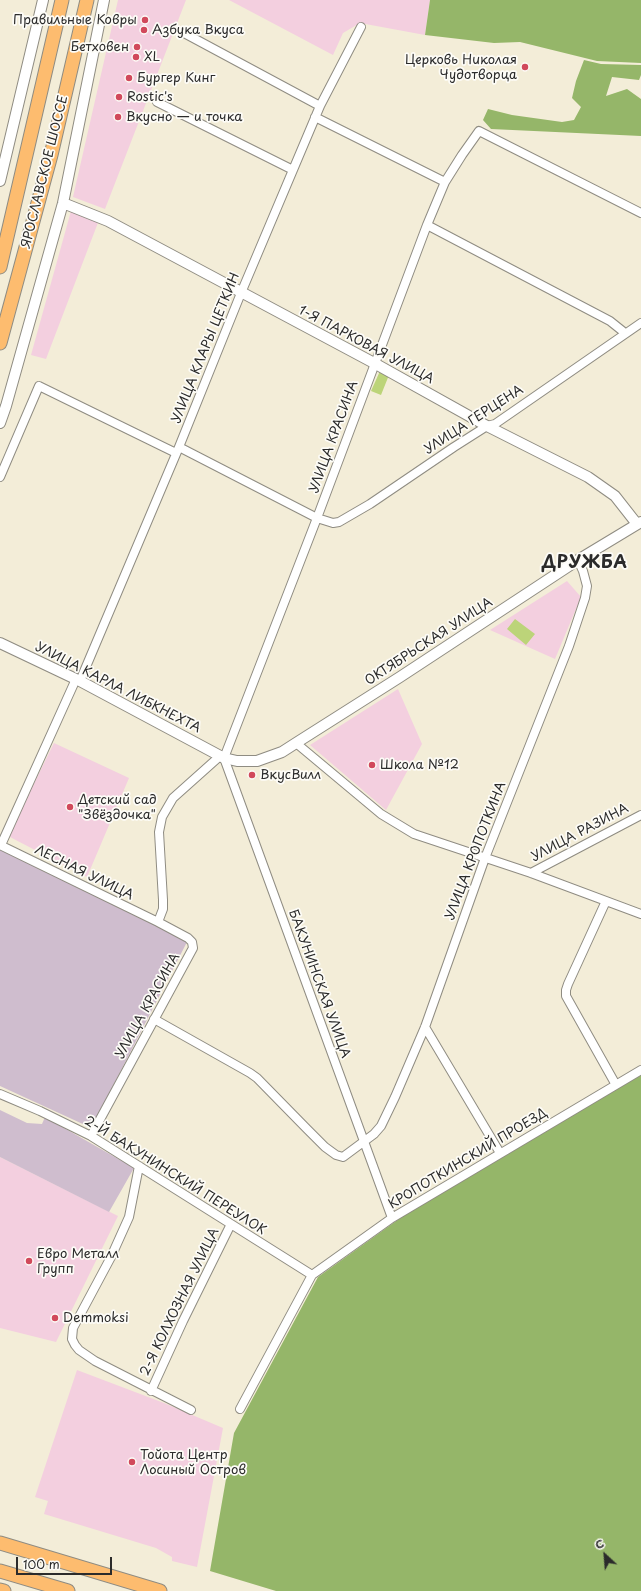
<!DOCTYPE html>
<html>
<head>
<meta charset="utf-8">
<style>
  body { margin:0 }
  #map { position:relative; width:641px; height:1591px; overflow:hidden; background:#f3edd8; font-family:"Playpen Sans",sans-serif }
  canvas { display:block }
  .north { position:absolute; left:585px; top:1535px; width:40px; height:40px; -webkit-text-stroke:3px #fdfcf7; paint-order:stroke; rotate:334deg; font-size:11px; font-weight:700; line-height:16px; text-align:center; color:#2b2b2b }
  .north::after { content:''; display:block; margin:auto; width:14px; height:18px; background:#2b2b2b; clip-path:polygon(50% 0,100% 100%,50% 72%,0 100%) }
  .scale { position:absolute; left:16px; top:1557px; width:96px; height:18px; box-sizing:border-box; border:2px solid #2b2b2b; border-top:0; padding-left:5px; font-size:12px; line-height:14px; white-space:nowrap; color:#2b2b2b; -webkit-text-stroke:3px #fdfcf7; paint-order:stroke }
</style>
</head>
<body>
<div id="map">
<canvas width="641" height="1591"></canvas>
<div class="north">С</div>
<div class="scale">100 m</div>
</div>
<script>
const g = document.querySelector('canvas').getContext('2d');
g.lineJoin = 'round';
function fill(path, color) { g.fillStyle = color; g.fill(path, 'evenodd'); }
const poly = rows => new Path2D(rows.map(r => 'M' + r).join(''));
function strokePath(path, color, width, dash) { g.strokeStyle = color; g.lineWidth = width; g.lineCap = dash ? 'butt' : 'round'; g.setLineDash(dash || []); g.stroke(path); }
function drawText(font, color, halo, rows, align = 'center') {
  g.font = font + ' "Playpen Sans",sans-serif'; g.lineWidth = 3.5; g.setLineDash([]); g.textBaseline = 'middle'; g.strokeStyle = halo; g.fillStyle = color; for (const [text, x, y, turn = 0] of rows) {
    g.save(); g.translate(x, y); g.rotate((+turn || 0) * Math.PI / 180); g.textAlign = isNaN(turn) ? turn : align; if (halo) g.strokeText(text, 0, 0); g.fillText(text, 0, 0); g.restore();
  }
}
const built = poly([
  [118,0,186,0,105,209,73,197],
  [229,0,430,0,425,35,360,23,343,33,333,55],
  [71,211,99,220,46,359,31,355],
  [567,581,581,597,555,659,490,630],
  [398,689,422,744,386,810,310,745],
  [54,743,129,778,87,877,8,836],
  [0,1157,118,1216,56,1342,0,1328],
  [77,1370,164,1403,223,1428,197,1567,172,1561,172,1557,156,1548,44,1514,48,1501,35,1497]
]);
const industrial = poly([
  [0,849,147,921,187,942,96,1119,85,1125,0,1086],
  [0,1110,27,1123,42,1124,45,1117,134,1168,109,1212,0,1157]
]);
const green = poly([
  [380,371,389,375,381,395,371,391],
  [515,619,535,634,526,645,507,629]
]);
const forest = poly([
  [430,0,641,0,641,63,597,61,520,42,494,43,425,35],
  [584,60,601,64,641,65,641,75,639,80,612,77,606,96,627,89,641,99,641,136,491,129,483,120,488,109,512,115,562,122,574,120,581,107,572,98,576,81],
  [641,1075,641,1591,276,1591,210,1571,234,1433,318,1277,417,1206]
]);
const minor = poly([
  [184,33,320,106],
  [157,102,293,170],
  [315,117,445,182],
  [427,225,610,321,625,333],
  [179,447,317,518,333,523,339,522,370,504,454,447,487,426,495,424,641,323],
  [0,477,39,386,176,453],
  [80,681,179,447,241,293,320,106,361,27],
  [296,743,381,814,414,834,531,873,641,914],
  [0,845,158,922],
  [1,845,76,679],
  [531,873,641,815],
  [606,901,568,984,566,990,566,996,616,1085],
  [154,1019,250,1073,257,1078,307,1129,325,1147,336,1155,343,1157,374,1134,381,1126,395,1097,425,1027,485,858,569,646,585,598,587,586,583,571,578,560],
  [425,1027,500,1153],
  [0,1094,40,1111,91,1136,312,1275],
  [91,1136,193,948,192,942,188,938,158,922,163,909,163,900,159,832,162,817,173,798,220,756],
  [139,1166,129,1217,111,1257,73,1328,72,1339,75,1345,79,1350,95,1361,191,1410],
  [392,1218,224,758,317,518,427,225,445,182,462,155,479,131,641,213],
  [151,1391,183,1321,231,1224],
  [240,1409,312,1275,392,1218,641,1070]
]);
const tertiary = poly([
  [0,181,43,0],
  [63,203,108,221,374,363,487,426,588,477,615,496,637,524],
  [0,423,6,406,63,203,104,0],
  [0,643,80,681,224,758,237,761,257,761,282,752,296,743,400,677,578,560,641,522]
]);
const trunk = poly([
  [0,267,62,0],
  [0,343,51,155,87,0],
  [0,1543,160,1591],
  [0,1571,68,1591],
  [0,1590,4,1591]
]);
const markers = [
  [145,20,4,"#d1495b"],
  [144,30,4,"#d1495b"],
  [137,47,4,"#d1495b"],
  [136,57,4,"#d1495b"],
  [525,67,4,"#d1495b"],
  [129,78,4,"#d1495b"],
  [119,97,4,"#d1495b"],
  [118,117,4,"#d1495b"],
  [372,765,4,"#d1495b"],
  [252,775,4,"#d1495b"],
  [70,807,4,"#d1495b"],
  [29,1261,4,"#d1495b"],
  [55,1318,4,"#d1495b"],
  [132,1462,4,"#d1495b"]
];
const poiNames = [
  ["Правильные Ковры",137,20,"right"],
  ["Азбука Вкуса",152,30],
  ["Бетховен",129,47,"right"],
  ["XL",144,57],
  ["Церковь Николая",517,60,"right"],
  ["Чудотворца",517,75,"right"],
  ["Бургер Кинг",137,78],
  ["Rostic's",127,97],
  ["Вкусно — и точка",126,117],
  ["Школа №12",380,765],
  ["ВкусВилл",260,775],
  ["Детский сад",78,800],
  ["\"Звёздочка\"",78,815],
  ["Евро Металл",37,1254],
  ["Групп",37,1269],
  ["Demmoksi",63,1318],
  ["Тойота Центр",140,1455],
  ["Лосиный Остров",140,1470]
];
const streetNames = [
  ["ЯРОСЛАВСКОЕ ШОССЕ",45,172,-76],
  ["1-Я ПАРКОВАЯ УЛИЦА",366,345,28],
  ["УЛИЦА КЛАРЫ ЦЕТКИН",206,348,-68],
  ["УЛИЦА ГЕРЦЕНА",474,420,-33],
  ["УЛИЦА КРАСИНА",334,437,-70],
  ["ОКТЯБРЬСКАЯ УЛИЦА",429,642,-33],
  ["УЛИЦА КАРЛА ЛИБКНЕХТА",118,688,27],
  ["УЛИЦА РАЗИНА",580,833,-28],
  ["УЛИЦА КРОПОТКИНА",476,851,-69],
  ["ЛЕСНАЯ УЛИЦА",84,873,26],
  ["БАКУНИНСКАЯ УЛИЦА",319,984,70],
  ["УЛИЦА КРАСИНА",148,1006,-61],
  ["КРОПОТКИНСКИЙ ПРОЕЗД",468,1159,-31],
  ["2-Й БАКУНИНСКИЙ ПЕРЕУЛОК",175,1176,32],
  ["2-Я КОЛХОЗНАЯ УЛИЦА",180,1302,-64]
];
const districtNames = [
  ["ДРУЖБА",585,563]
];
fill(built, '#f3cfdf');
fill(industrial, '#cfbdce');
fill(green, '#bcd479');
fill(forest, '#95b669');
strokePath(minor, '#8f8c82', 10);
strokePath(tertiary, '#8f8c82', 12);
strokePath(trunk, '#8f8c82', 15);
strokePath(minor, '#fff', 8);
strokePath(tertiary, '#fff', 10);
strokePath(trunk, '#fdbc6f', 13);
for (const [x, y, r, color] of markers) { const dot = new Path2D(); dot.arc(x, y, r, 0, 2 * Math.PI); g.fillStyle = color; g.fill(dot); strokePath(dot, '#fdfcf7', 1.5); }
drawText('13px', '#2b2b2b', '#fdfcf7', poiNames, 'left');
drawText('13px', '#2b2b2b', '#fdfcf7', streetNames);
g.letterSpacing = '1px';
drawText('bold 17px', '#2b2b2b', '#fdfcf7', districtNames);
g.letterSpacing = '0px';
</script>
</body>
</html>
